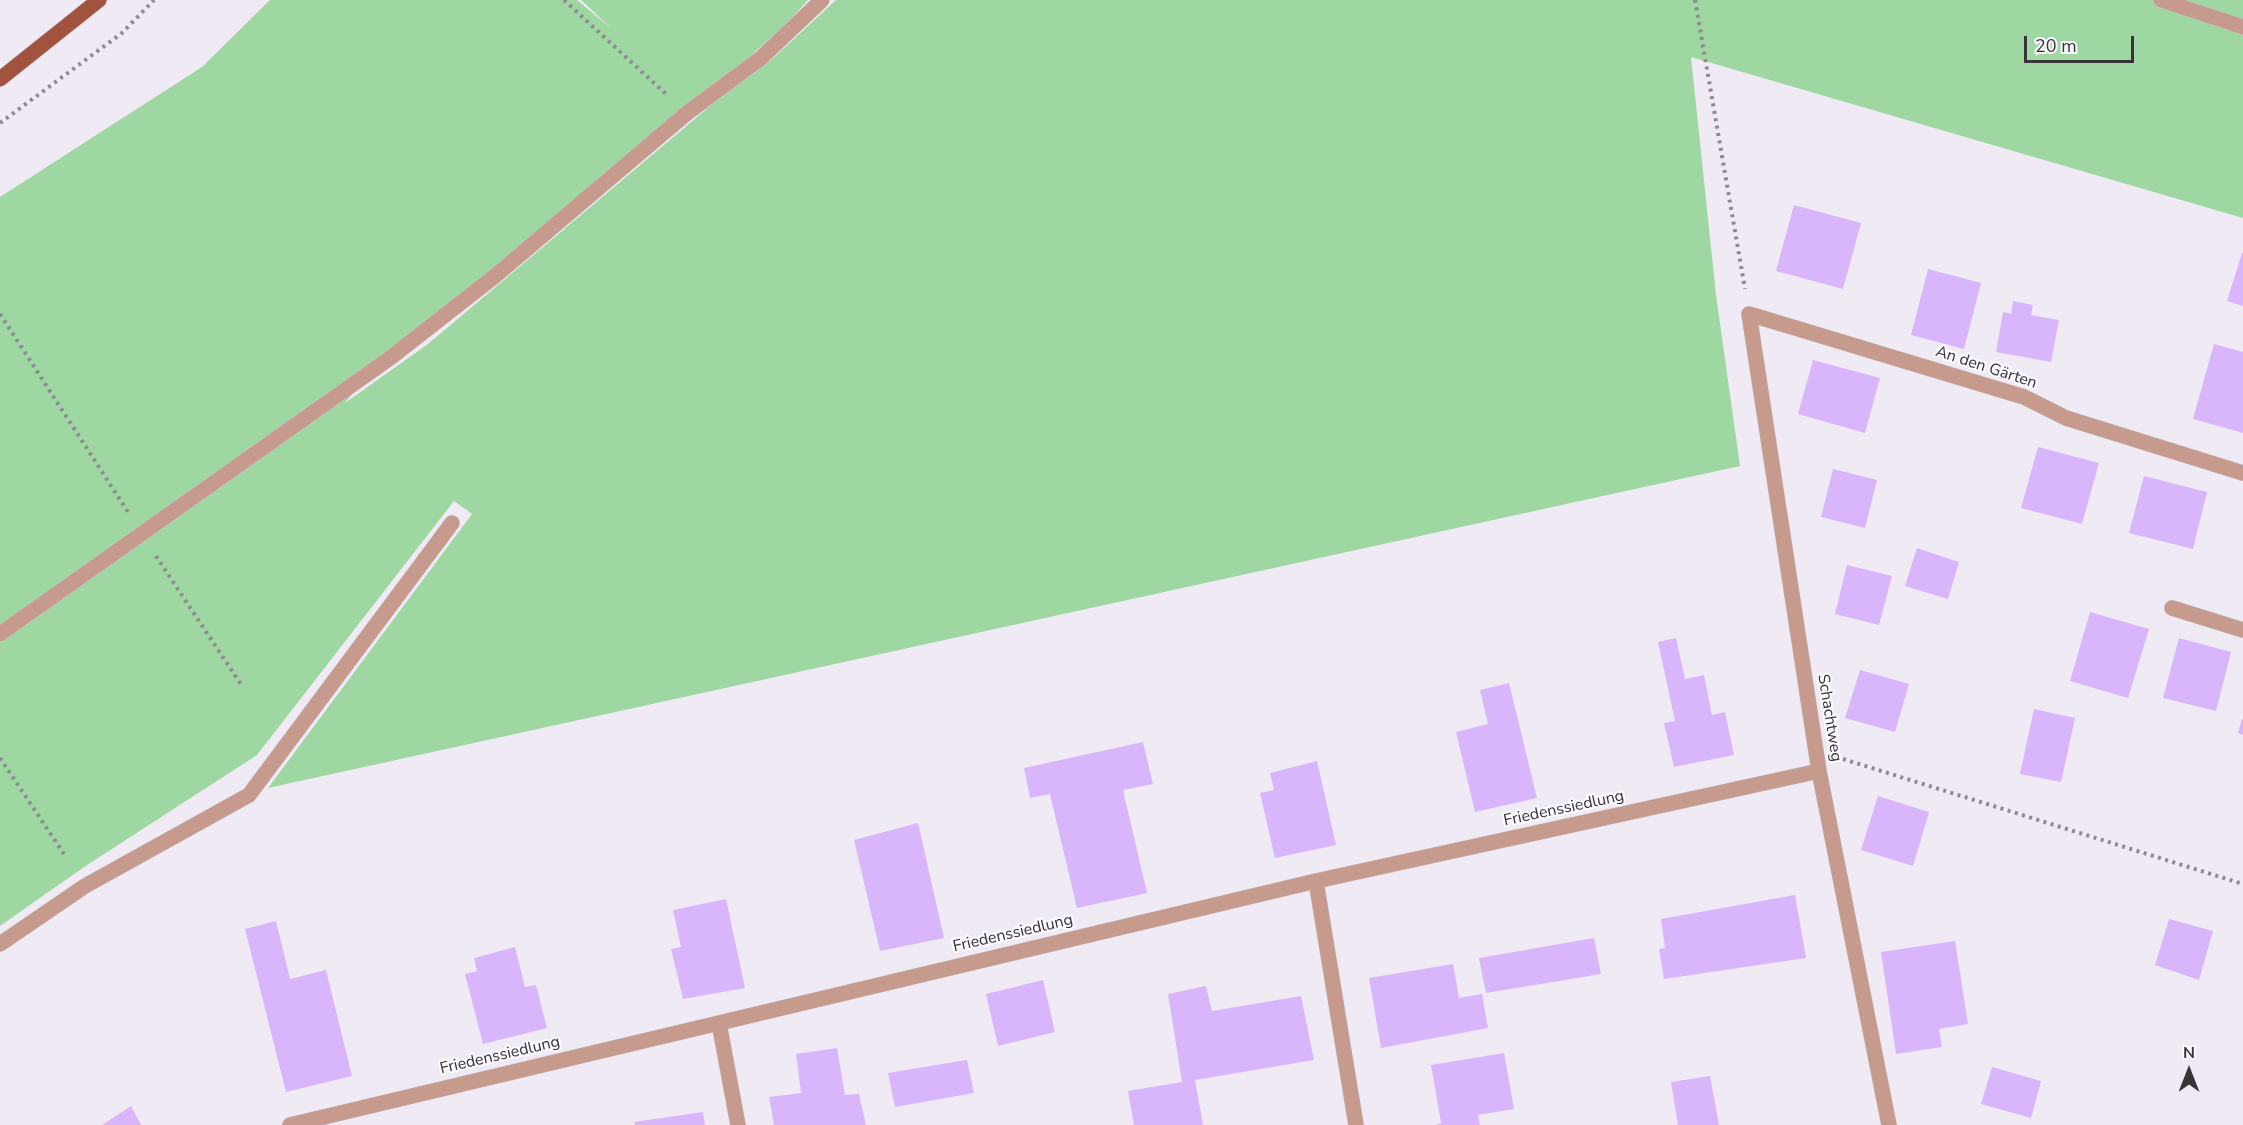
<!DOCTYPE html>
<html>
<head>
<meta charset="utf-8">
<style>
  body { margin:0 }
  #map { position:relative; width:2243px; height:1125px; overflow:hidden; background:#efeaf4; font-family:"Nunito Sans",sans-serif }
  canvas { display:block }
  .north { position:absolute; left:2159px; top:1041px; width:60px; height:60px; -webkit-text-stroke:4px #fbf8fe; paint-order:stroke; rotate:0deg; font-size:16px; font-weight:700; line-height:24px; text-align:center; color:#363438 }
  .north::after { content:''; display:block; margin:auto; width:21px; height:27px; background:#363438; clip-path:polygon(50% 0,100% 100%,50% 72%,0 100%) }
  .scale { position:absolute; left:2024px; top:36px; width:110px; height:27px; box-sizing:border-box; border:3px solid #363438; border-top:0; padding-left:8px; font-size:18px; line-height:21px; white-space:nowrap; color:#363438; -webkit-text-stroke:4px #fbf8fe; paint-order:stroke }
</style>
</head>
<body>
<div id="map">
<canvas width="2243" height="1125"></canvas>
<div class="north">N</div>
<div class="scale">20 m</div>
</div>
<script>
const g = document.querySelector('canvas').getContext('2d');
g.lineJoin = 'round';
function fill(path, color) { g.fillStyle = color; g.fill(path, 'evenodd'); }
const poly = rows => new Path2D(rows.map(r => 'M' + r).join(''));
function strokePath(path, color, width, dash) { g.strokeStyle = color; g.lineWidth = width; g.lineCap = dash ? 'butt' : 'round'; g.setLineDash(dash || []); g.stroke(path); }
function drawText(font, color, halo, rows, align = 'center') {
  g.font = font + ' "Nunito Sans",sans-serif'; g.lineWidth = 4.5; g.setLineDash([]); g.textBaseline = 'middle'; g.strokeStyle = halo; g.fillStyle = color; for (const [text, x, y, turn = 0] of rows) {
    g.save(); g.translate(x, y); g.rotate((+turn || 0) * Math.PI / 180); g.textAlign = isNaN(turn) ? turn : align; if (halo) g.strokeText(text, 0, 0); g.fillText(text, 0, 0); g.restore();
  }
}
const green = poly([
  [270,0,577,0,612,29,581,0,808,0,786,24,687,113,390,358,385,353,345,403,428,344,716,101,770,61,836,0,2243,0,2243,218,1691,57,1716,295,1740,466,268,788,472,514,454,501,257,755,84,867,0,926,0,197,202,67]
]);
const building = poly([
  [1794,205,1861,223,1843,289,1776,271],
  [2242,253,2243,253,2243,306,2227,301],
  [1928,269,1981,283,1964,349,1911,335],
  [2013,301,2033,305,2031,315,2059,320,2051,362,1996,352,2003,312,2011,314],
  [2214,344,2243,352,2243,433,2193,419],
  [1813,360,1880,378,1865,433,1798,414],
  [2038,447,2099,463,2082,524,2021,508],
  [1833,469,1877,480,1865,528,1821,517],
  [2144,476,2207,492,2193,549,2129,533],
  [1917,548,1959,562,1948,599,1905,586],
  [1847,565,1892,576,1879,625,1835,614],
  [2090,612,2149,629,2128,698,2070,681],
  [1676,638,1685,679,1704,675,1712,715,1725,712,1734,755,1674,767,1664,723,1675,721,1658,642],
  [2179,638,2231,652,2216,711,2163,698],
  [1860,670,1909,684,1895,732,1845,718],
  [1509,683,1537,798,1475,812,1456,732,1488,724,1480,690],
  [2034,709,2075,718,2061,782,2020,774],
  [2242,719,2243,719,2243,735,2238,733],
  [1143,742,1153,784,1123,790,1147,893,1077,908,1050,794,1030,798,1024,768],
  [1317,761,1336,845,1275,858,1260,793,1274,790,1270,773],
  [1878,796,1929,812,1913,866,1861,850],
  [918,823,944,938,880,951,854,840],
  [1795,895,1806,958,1664,979,1659,949,1665,948,1661,919],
  [726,899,745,988,683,999,671,949,681,947,673,910],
  [2169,919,2213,931,2199,980,2155,965],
  [276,921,290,979,326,970,352,1076,286,1092,245,929],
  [1594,938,1601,974,1486,993,1479,958],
  [1955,941,1968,1024,1939,1029,1942,1047,1896,1054,1881,952],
  [515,947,525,987,536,985,547,1028,483,1044,465,974,477,971,474,958],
  [1453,964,1459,998,1482,994,1488,1028,1381,1048,1369,978],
  [1043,980,1055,1032,998,1046,986,994],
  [1206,986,1212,1011,1301,996,1314,1060,1195,1080,1203,1125,1134,1125,1128,1091,1182,1082,1168,994],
  [837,1048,845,1095,859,1094,866,1125,774,1125,769,1097,801,1093,796,1054],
  [1504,1053,1514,1109,1478,1115,1480,1125,1435,1125,1441,1123,1431,1065],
  [967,1060,974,1093,895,1107,888,1073],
  [1992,1067,2041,1081,2031,1118,1981,1104],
  [1710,1076,1719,1125,1678,1125,1671,1082],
  [131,1106,141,1125,102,1125],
  [703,1112,705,1125,635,1125,634,1122]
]);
const path = poly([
  [564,0,667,95],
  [1695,0,1745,289],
  [0,123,122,33,154,0],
  [0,314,128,512],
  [156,556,242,686],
  [0,758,64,854],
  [1843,759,2243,884]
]);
const lane = poly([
  [2161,0,2243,27],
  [0,634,390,358,495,276,687,113,761,58,822,0],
  [0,944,85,886,249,795,452,523]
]);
const street = poly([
  [2172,608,2243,630],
  [1316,881,1356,1125],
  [719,1023,738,1125],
  [290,1125,1316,881,1819,771],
  [1889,1125,1819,771,1749,314,2024,397,2066,418,2243,473]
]);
const primary = poly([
  [0,79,99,0]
]);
const streetNames = [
  ["An den Gärten",1986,368,18],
  ["Schachtweg",1829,718,81],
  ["Friedenssiedlung",1564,809,-12],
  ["Friedenssiedlung",1013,934,-13],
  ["Friedenssiedlung",500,1056,-13]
];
fill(green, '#9ed7a2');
fill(building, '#d9b6fb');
strokePath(lane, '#cac6ce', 16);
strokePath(street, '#cac6ce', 16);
strokePath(primary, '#cac6ce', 16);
strokePath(path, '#8d8a91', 4, [3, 4.5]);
strokePath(lane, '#c79a8e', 15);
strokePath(street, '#c79a8e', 15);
strokePath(primary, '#a1533f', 15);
drawText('16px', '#363438', '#fbf8fe', streetNames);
</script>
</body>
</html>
